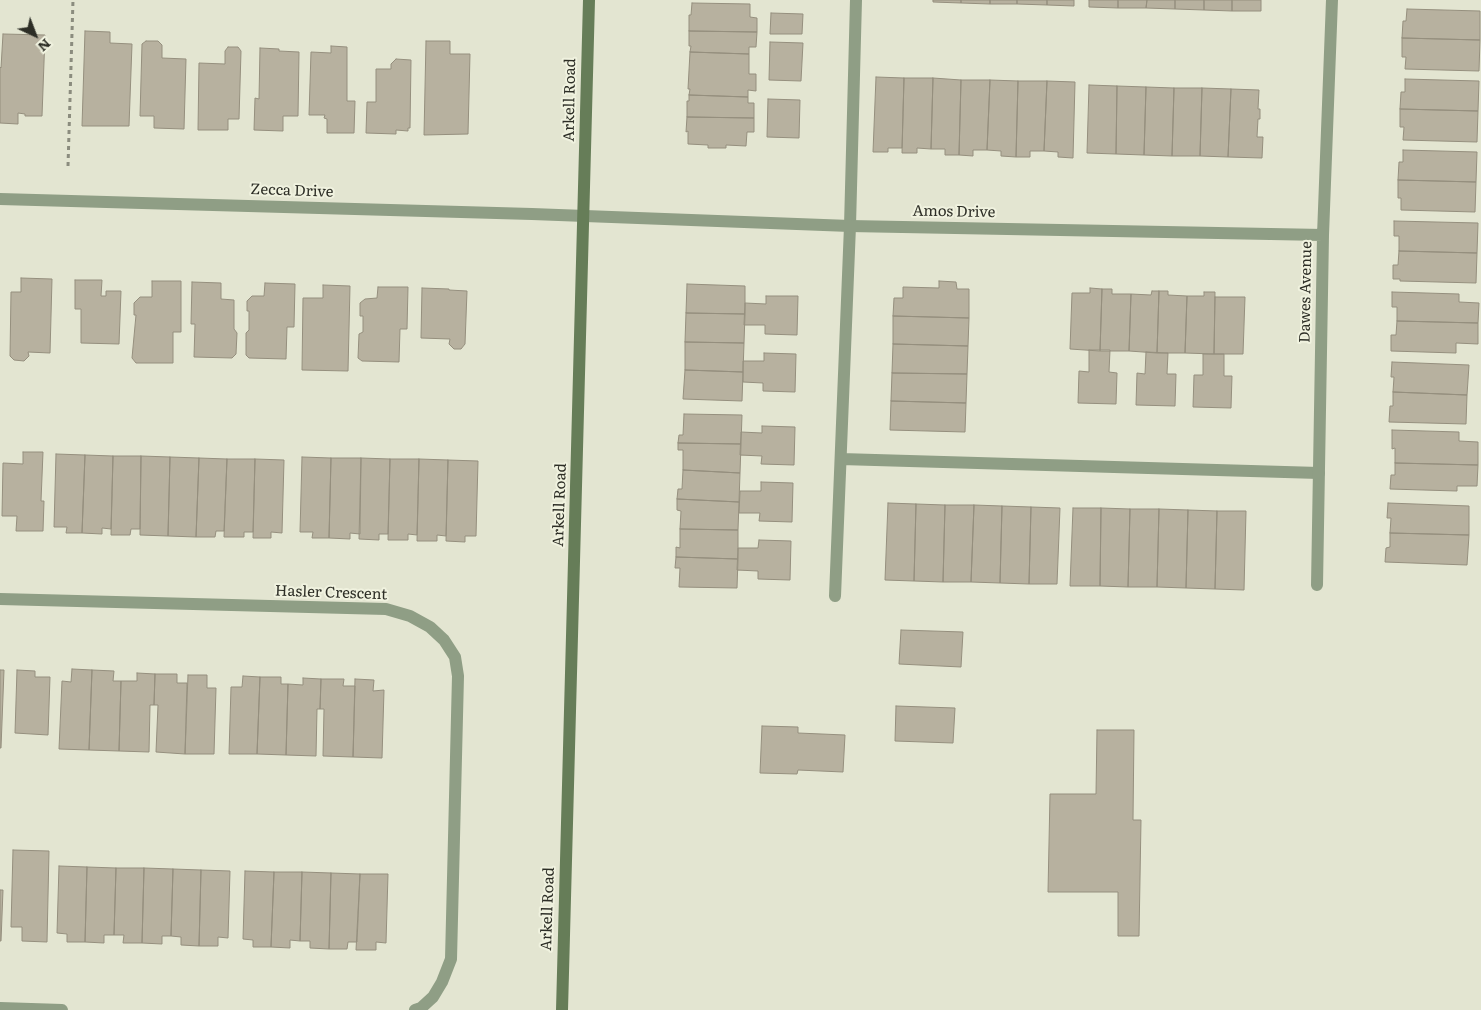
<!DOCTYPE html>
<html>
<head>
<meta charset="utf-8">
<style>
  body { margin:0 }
  #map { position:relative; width:1481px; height:1010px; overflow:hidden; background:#e3e5d1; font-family:Literata,serif }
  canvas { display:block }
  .north { position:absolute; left:10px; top:10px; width:50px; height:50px; -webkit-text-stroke:4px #f0f2df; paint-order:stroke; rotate:137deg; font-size:14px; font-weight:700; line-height:20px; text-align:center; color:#2d2e26 }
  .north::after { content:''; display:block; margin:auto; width:18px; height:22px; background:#2d2e26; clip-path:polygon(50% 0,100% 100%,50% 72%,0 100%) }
</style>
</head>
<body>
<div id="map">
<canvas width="1481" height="1010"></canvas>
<div class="north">N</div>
</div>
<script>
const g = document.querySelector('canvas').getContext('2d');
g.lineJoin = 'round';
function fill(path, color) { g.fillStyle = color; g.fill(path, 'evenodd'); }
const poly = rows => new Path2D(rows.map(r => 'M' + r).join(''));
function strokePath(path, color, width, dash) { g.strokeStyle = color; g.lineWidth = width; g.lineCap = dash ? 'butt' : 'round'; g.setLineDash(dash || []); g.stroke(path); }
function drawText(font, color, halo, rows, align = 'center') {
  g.font = font + ' Literata,serif'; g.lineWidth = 4; g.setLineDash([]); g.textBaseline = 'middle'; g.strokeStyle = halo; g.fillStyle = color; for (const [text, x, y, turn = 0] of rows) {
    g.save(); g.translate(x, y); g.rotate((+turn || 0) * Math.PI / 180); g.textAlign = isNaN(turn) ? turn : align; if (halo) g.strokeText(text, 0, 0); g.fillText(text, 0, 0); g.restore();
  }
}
const building = poly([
  [933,0,961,0,961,3,933,2,933,0],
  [961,0,990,0,990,4,961,3,961,0],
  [990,0,1017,0,1017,4,990,4,990,0],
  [1017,0,1047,0,1047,5,1017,4,1017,0],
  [1047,0,1074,0,1074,6,1047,5,1047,0],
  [1089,0,1118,0,1118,8,1089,7,1089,0],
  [1118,0,1147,0,1146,8,1118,8,1118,0],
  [1147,0,1175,0,1175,9,1146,8,1147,0],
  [1175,0,1204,0,1204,10,1175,9,1175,0],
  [1204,0,1232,0,1232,11,1204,10,1204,0],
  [1232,0,1261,0,1261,11,1232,11,1232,0],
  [692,3,750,4,750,17,757,18,757,32,689,31,689,15,691,15,692,3],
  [1407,9,1480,11,1480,40,1402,38,1403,21,1406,21,1407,9],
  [771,13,803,14,802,34,770,34,771,13],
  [85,31,110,32,110,43,132,44,129,126,82,126,85,31],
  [689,31,757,32,756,47,749,47,749,54,690,52,691,46,689,46,689,31],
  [3,34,45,35,42,116,25,116,25,114,18,113,18,124,0,123,0,67,1,68,3,34],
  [1402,38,1480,40,1479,71,1405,69,1406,57,1402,57,1402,38],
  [146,41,158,41,162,45,162,58,186,59,184,129,154,128,154,116,140,116,142,44,146,41],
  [426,41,450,41,450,54,470,54,468,134,424,135,426,41],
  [770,42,803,43,801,81,769,80,770,42],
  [331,46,347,47,347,101,355,101,354,133,327,133,327,119,324,118,325,115,309,115,311,52,331,53,331,46],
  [228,47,238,47,241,51,239,119,228,119,228,130,198,130,199,63,225,64,225,51,228,47],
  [260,48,279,49,279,51,299,52,298,116,283,116,283,131,254,130,255,98,259,99,260,48],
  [690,52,749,54,749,74,756,74,756,91,748,90,748,97,689,95,690,89,688,89,690,52],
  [396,59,411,60,410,128,408,128,408,131,396,130,396,134,366,133,367,102,376,102,376,69,391,69,391,64,396,59],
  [876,77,904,78,902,148,888,148,888,152,873,152,876,77],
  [904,78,933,78,931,149,917,148,917,153,902,153,904,78],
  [933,78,961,80,959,155,945,155,945,149,931,149,933,78],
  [1405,79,1479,81,1478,111,1400,109,1401,92,1405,92,1405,79],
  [961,80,990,80,987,150,973,150,973,156,959,155,961,80],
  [990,80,1018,81,1016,157,1001,156,1001,151,987,150,990,80],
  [1018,81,1047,81,1044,151,1030,151,1030,157,1016,157,1018,81],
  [1047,81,1075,82,1073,158,1058,157,1058,152,1044,151,1047,81],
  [1089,85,1117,86,1116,154,1087,153,1089,85],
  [1117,86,1146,87,1144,155,1116,154,1117,86],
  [1146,87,1174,88,1172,156,1144,155,1146,87],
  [1174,88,1202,88,1200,156,1172,156,1174,88],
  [1202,88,1231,89,1228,157,1200,156,1202,88],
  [1231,89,1259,90,1258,109,1260,109,1260,119,1258,119,1257,137,1263,137,1262,158,1228,157,1231,89],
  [689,95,748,97,748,103,754,103,754,118,687,117,687,101,689,101,689,95],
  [768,99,800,100,799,138,767,137,768,99],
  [1400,109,1478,111,1477,142,1403,140,1404,127,1400,127,1400,109],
  [687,117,754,118,754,132,747,132,746,146,726,145,726,148,708,148,708,145,688,144,688,131,686,132,687,117],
  [1403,150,1477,152,1476,182,1398,180,1399,162,1403,162,1403,150],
  [1398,180,1476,182,1475,212,1401,210,1401,198,1398,198,1398,180],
  [1394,221,1478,223,1477,253,1399,251,1399,236,1394,236,1394,221],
  [1399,251,1477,253,1476,283,1400,281,1400,279,1393,279,1393,265,1398,265,1399,251],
  [21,278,52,279,50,353,28,352,29,356,24,361,14,360,10,356,11,292,21,292,21,278],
  [75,280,102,280,101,296,106,296,106,291,121,291,119,344,81,343,81,309,75,309,75,280],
  [152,281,181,281,181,332,173,332,173,363,136,363,132,358,136,315,134,315,134,303,140,297,152,297,152,281],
  [939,281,956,282,957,289,969,289,969,318,893,316,894,298,903,298,903,287,939,288,939,281],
  [192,282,221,283,221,299,234,300,234,329,237,333,236,354,232,358,194,357,195,324,191,324,192,282],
  [265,283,295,284,294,327,287,327,286,359,249,358,246,355,246,333,249,330,249,311,247,311,247,301,252,296,264,296,265,283],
  [687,284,745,286,745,314,686,313,687,284],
  [323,285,350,286,348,371,302,370,303,298,323,298,323,285],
  [378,287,408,287,407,329,400,329,399,362,362,361,358,358,359,334,363,332,363,316,360,316,360,303,365,299,377,298,378,287],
  [422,288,449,289,449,290,467,291,465,344,461,349,454,349,449,344,450,339,421,338,422,288],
  [1090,288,1102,289,1100,351,1070,349,1072,293,1090,293,1090,288],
  [1102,289,1112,289,1112,294,1131,294,1129,351,1100,351,1102,289],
  [1152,291,1159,291,1157,353,1129,351,1131,294,1151,295,1152,291],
  [1159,291,1168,291,1168,295,1187,296,1185,353,1157,353,1159,291],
  [1204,292,1215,292,1214,354,1185,353,1187,296,1204,296,1204,292],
  [1392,292,1459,294,1459,302,1479,303,1478,323,1397,321,1397,307,1392,307,1392,292],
  [766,296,798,296,797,335,765,334,765,325,744,325,745,303,766,304,766,296],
  [1215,297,1245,297,1243,354,1214,354,1215,297],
  [686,313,745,314,744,343,685,342,686,313],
  [893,316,969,318,968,346,893,344,893,316],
  [1397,321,1478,323,1478,344,1456,343,1456,353,1391,351,1391,335,1396,335,1397,321],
  [685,342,744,343,743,372,685,370,685,342],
  [893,344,968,346,967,374,892,373,893,344],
  [1089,350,1110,350,1109,372,1117,373,1116,404,1078,403,1079,371,1089,372,1089,350],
  [1146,352,1168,353,1167,374,1176,374,1175,406,1136,405,1137,373,1145,374,1146,352],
  [764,353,796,354,795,392,763,391,763,383,743,382,743,361,764,361,764,353],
  [1203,354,1224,354,1224,376,1232,376,1231,408,1193,407,1194,375,1203,375,1203,354],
  [1392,362,1469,365,1467,395,1393,392,1394,377,1391,377,1392,362],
  [685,370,743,372,742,401,683,399,685,370],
  [892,373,967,374,966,403,891,401,892,373],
  [1393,392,1467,395,1466,424,1389,422,1390,406,1393,406,1393,392],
  [891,401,966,403,965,432,890,430,891,401],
  [684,414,742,415,741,444,678,443,679,435,683,435,684,414],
  [762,426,795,427,794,465,761,464,762,456,740,455,741,432,762,433,762,426],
  [1392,430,1459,432,1459,441,1478,442,1478,465,1395,463,1395,448,1392,449,1392,430],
  [678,443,741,444,740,473,683,470,683,450,678,450,678,443],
  [23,452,43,452,41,501,44,501,43,531,16,531,17,516,2,516,3,463,23,464,23,452],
  [56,454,85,455,82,533,66,533,67,527,54,527,56,454],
  [85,455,113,456,111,529,102,528,102,534,82,533,85,455],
  [113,456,141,456,140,529,131,529,130,535,111,535,113,456],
  [141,456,170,457,168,536,140,535,141,456],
  [170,457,199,458,196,537,168,536,170,457],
  [302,457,331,458,329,538,312,538,313,532,300,532,302,457],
  [199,458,227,459,224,531,216,531,215,537,196,537,199,458],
  [331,458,361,458,360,534,350,533,350,539,329,538,331,458],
  [361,458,390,459,388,534,379,534,379,540,359,539,361,458],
  [227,459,255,459,253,532,244,532,244,537,224,537,227,459],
  [255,459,284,460,282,533,271,532,271,538,253,538,255,459],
  [390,459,419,459,417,535,408,534,408,540,388,540,390,459],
  [419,459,448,460,446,536,437,535,437,541,417,541,419,459],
  [448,460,478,461,476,536,465,536,465,542,446,541,448,460],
  [1395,463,1478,465,1477,486,1457,486,1457,491,1390,489,1391,475,1395,475,1395,463],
  [683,470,740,473,739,502,677,499,678,489,682,489,683,470],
  [761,482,793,483,792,522,759,521,760,513,739,513,740,491,761,491,761,482],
  [677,499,739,502,738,530,680,529,681,511,677,510,677,499],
  [888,503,916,504,914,581,885,580,888,503],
  [1388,503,1469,506,1469,535,1390,533,1391,518,1387,518,1388,503],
  [916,504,945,505,943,582,914,581,916,504],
  [945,505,974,505,971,582,943,582,945,505],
  [974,505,1002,506,1000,583,971,582,974,505],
  [1002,506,1031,507,1029,584,1000,583,1002,506],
  [1031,507,1060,508,1057,584,1029,584,1031,507],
  [1073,508,1101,508,1100,586,1070,586,1073,508],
  [1101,508,1130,509,1128,587,1100,586,1101,508],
  [1130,509,1159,509,1157,587,1128,587,1130,509],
  [1159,509,1188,510,1186,588,1157,587,1159,509],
  [1188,510,1217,511,1215,589,1186,588,1188,510],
  [1217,511,1246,511,1244,590,1215,589,1217,511],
  [680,529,738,530,738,559,676,557,676,547,680,548,680,529],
  [1390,533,1469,535,1467,565,1385,562,1386,548,1390,547,1390,533],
  [759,540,791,541,790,580,758,579,758,571,737,570,738,548,758,548,759,540],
  [676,557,738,559,737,588,679,587,680,568,675,568,676,557],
  [901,630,963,632,961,667,899,664,901,630],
  [72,669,92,670,89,750,59,749,62,681,71,682,72,669],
  [0,670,4,670,1,748,0,748,0,670],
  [17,670,35,671,35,677,50,677,48,735,15,733,17,670],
  [92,670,114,671,113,681,121,681,119,751,89,750,92,670],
  [137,673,155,674,154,705,150,705,149,752,119,751,121,681,137,681,137,673],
  [155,674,177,674,177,683,187,683,185,754,156,752,158,705,154,705,155,674],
  [188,675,207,675,207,688,216,688,214,754,185,754,188,675],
  [243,676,260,677,257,754,229,754,231,687,242,687,243,676],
  [260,677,281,677,281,684,288,684,286,755,257,754,260,677],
  [303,678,321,679,320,709,317,709,316,756,286,755,288,684,303,685,303,678],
  [321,679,344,679,343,686,355,686,353,757,323,756,324,709,320,709,321,679],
  [355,679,374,680,373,691,384,690,382,758,353,757,355,679],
  [896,706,955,708,953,743,895,741,896,706],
  [762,726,798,727,798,733,845,735,843,772,798,770,797,774,760,773,762,726],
  [1097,730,1134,730,1133,820,1141,820,1139,936,1118,936,1118,892,1048,892,1050,794,1096,794,1097,730],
  [13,850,49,851,47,942,22,941,22,927,11,927,13,850],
  [59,866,87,867,85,942,67,942,67,934,57,933,59,866],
  [87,867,116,868,114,935,104,935,104,943,85,942,87,867],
  [116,868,144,868,142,943,123,943,124,935,114,935,116,868],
  [144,868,173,869,171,936,162,936,162,944,142,943,144,868],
  [173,869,201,870,199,946,181,945,181,937,171,936,173,869],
  [201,870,230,871,228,938,218,937,218,946,199,946,201,870],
  [245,871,274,872,271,947,253,947,253,940,243,939,245,871],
  [274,872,302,872,300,941,290,940,290,948,271,947,274,872],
  [302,872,331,873,329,949,310,948,310,941,300,941,302,872],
  [331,873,360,874,357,942,348,942,347,949,329,949,331,873],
  [360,874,388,874,386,943,376,942,376,950,356,950,360,874],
  [0,890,3,890,1,941,0,941,0,890]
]);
const path = poly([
  [68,166,73,0]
]);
const lane = poly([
  [841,459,1319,473],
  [835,596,850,226,856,0]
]);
const street = poly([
  [0,199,532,214,850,226,1323,235],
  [1317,585,1323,235,1332,0],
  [0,599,386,609,410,616,430,627,444,640,455,657,458,676,451,959,442,982,433,997,421,1008,415,1010],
  [0,1008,62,1010]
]);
const secondary = poly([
  [562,1010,589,0]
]);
const streetNames = [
  ["Arkell Road",570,100,-89],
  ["Zecca Drive",292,191,2],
  ["Amos Drive",954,212,1],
  ["Dawes Avenue",1306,292,-89],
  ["Arkell Road",560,505,-88],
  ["Hasler Crescent",331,593,2],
  ["Arkell Road",548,909,-88]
];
fill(building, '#b7b19f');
strokePath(building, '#958f7e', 1);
strokePath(path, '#8b8c7e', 3, [4, 4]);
strokePath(lane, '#8f9e85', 12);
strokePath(street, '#8f9e85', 12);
strokePath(secondary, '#667d58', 12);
drawText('15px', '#2d2e26', '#f0f2df', streetNames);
</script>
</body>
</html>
